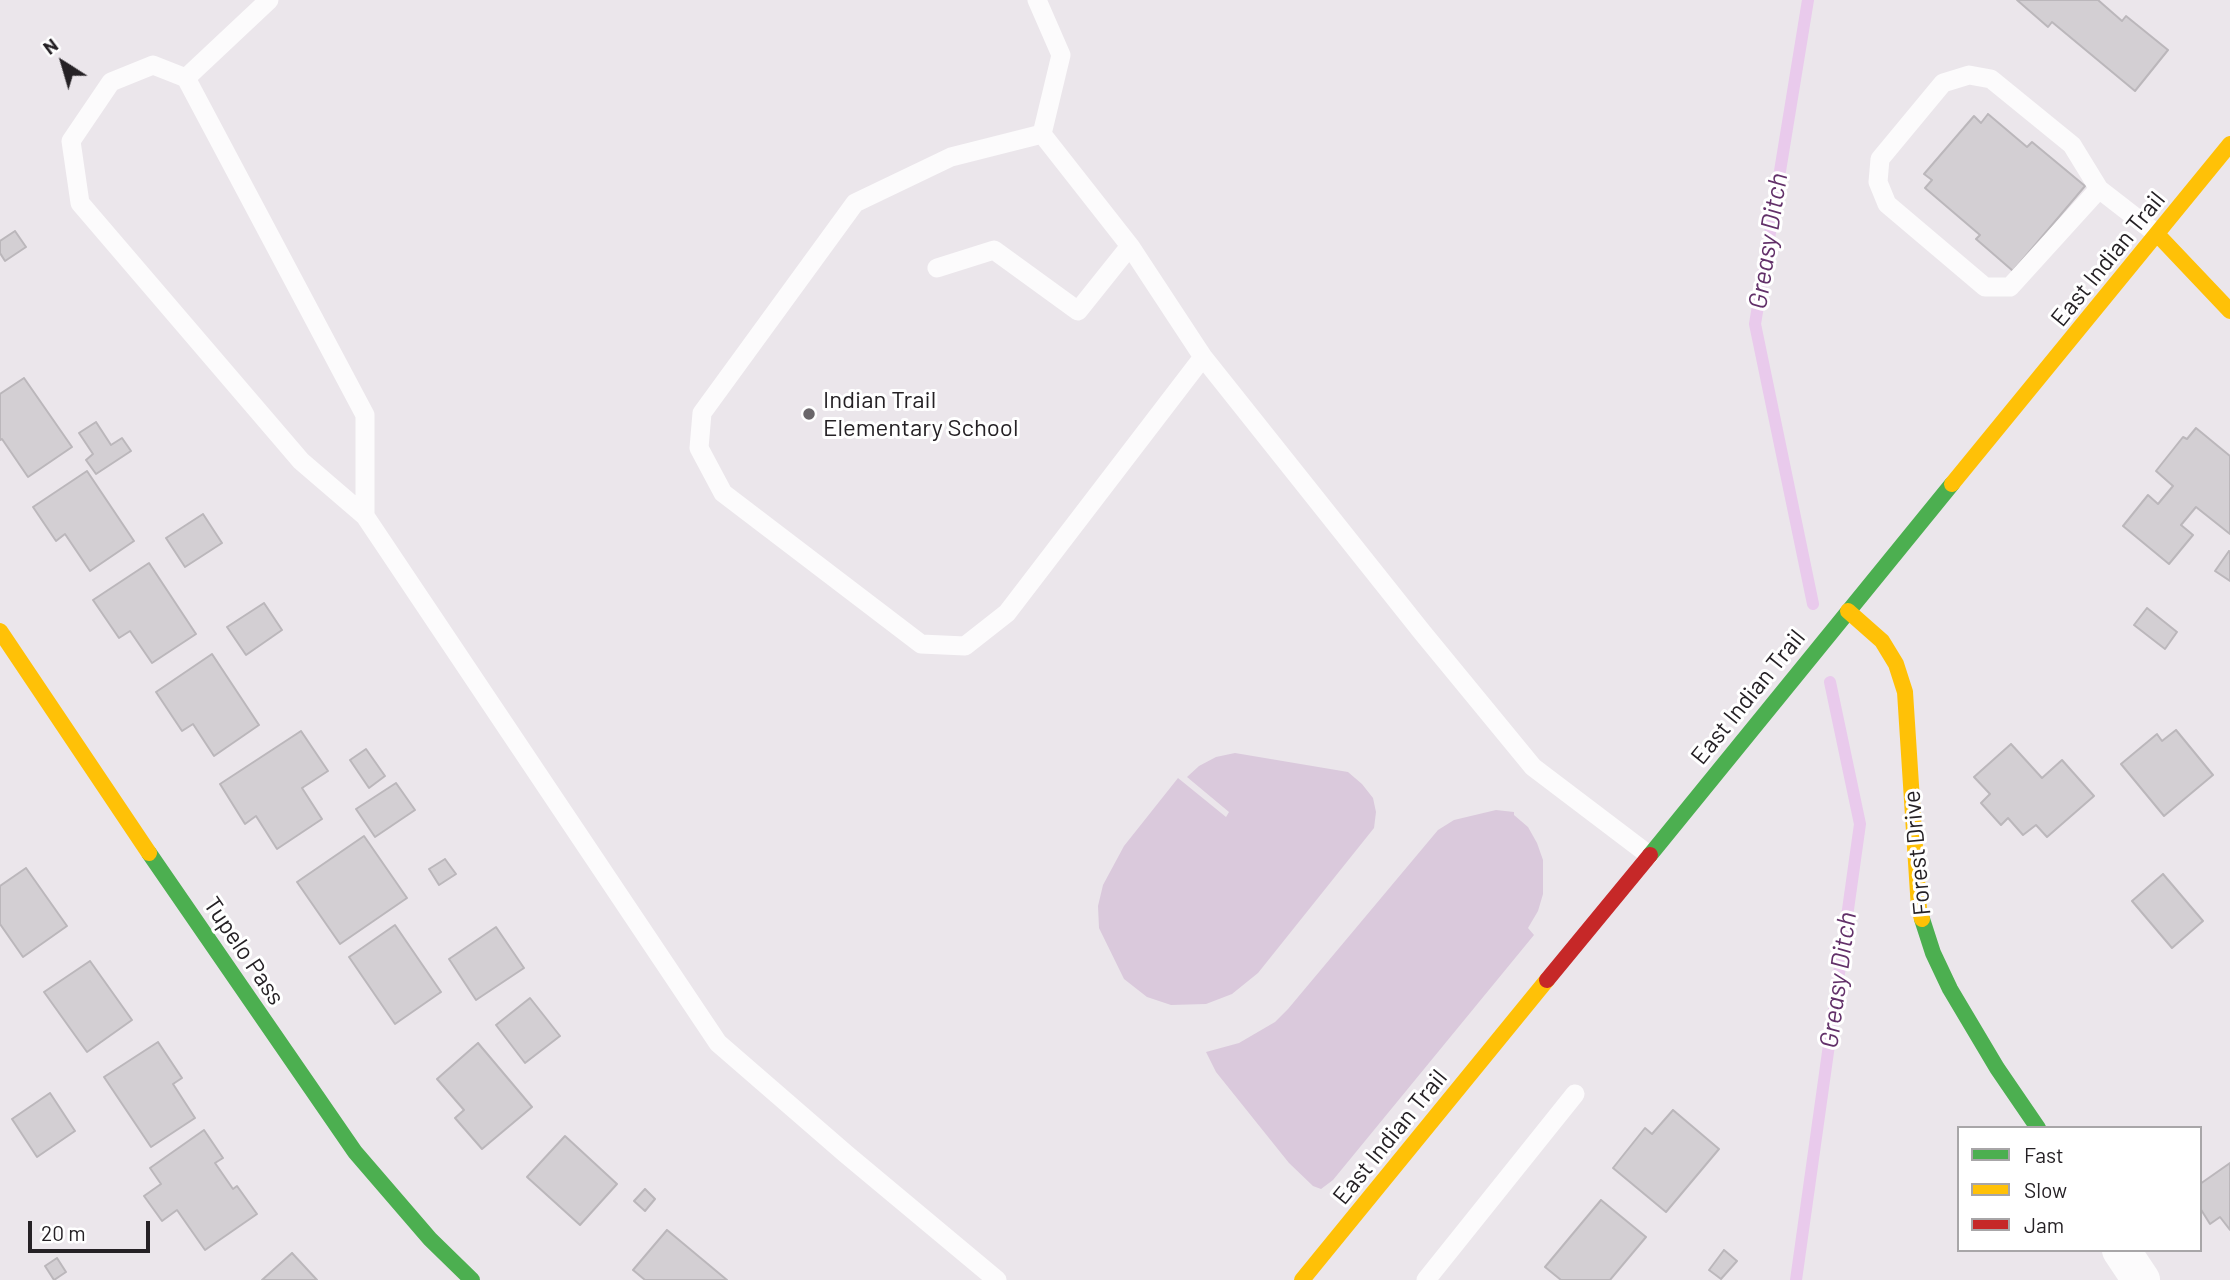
<!DOCTYPE html>
<html>
<head>
<meta charset="utf-8">
<style>
  body { margin:0 }
  #map { position:relative; width:2230px; height:1280px; overflow:hidden; background:#ebe6eb; font-family:Barlow,sans-serif }
  canvas { display:block }
  .legend { position:absolute; left:1957px; top:1126px; width:245px; height:126px; box-sizing:border-box; background:#fff; border:2px solid #a8a6a8; margin:0; padding:9px 12px; list-style:none; font-size:21px; color:#252125 }
  .legend li { display:flex; align-items:center; gap:14px; height:35px }
  .legend b { width:35px; border:2px solid #a8a6a8 }
  .north { position:absolute; left:28px; top:28px; width:70px; height:70px; -webkit-text-stroke:5px #fff; paint-order:stroke; rotate:323deg; font-size:19px; font-weight:700; line-height:28px; text-align:center; color:#252125 }
  .north::after { content:''; display:block; margin:auto; width:24px; height:32px; background:#252125; clip-path:polygon(50% 0,100% 100%,50% 72%,0 100%) }
  .scale { position:absolute; left:28px; top:1221px; width:122px; height:32px; box-sizing:border-box; border:4px solid #252125; border-top:0; padding-left:9px; font-size:21px; line-height:24px; white-space:nowrap; color:#252125; -webkit-text-stroke:5px #fff; paint-order:stroke }
</style>
</head>
<body>
<div id="map">
<canvas width="2230" height="1280"></canvas>
<ul class="legend">
<li><b style="height:9px;background:#4caf50"></b>Fast</li>
<li><b style="height:9px;background:#ffc107"></b>Slow</li>
<li><b style="height:9px;background:#c62828"></b>Jam</li>
</ul>
<div class="north">N</div>
<div class="scale">20 m</div>
</div>
<script>
const g = document.querySelector('canvas').getContext('2d');
g.lineJoin = 'round';
function fill(path, color) { g.fillStyle = color; g.fill(path, 'evenodd'); }
const poly = rows => new Path2D(rows.map(r => 'M' + r).join(''));
function strokePath(path, color, width, dash) { g.strokeStyle = color; g.lineWidth = width; g.lineCap = dash ? 'butt' : 'round'; g.setLineDash(dash || []); g.stroke(path); }
function drawText(font, color, halo, rows, align = 'center') {
  g.font = font + ' Barlow,sans-serif'; g.lineWidth = 6; g.setLineDash([]); g.textBaseline = 'middle'; g.strokeStyle = halo; g.fillStyle = color; for (const [text, x, y, turn = 0] of rows) {
    g.save(); g.translate(x, y); g.rotate((+turn || 0) * Math.PI / 180); g.textAlign = isNaN(turn) ? turn : align; if (halo) g.strokeText(text, 0, 0); g.fillText(text, 0, 0); g.restore();
  }
}
const green = poly([
  [1235,753,1348,772,1362,784,1373,798,1376,812,1374,828,1258,973,1232,994,1206,1004,1171,1005,1147,997,1124,979,1099,928,1098,906,1103,885,1124,846,1178,778,1226,817,1229,812,1187,777,1199,766,1216,757],
  [1496,810,1514,812,1514,815,1528,827,1537,843,1543,860,1543,894,1538,911,1528,928,1534,935,1333,1180,1321,1189,1313,1186,1289,1163,1216,1072,1206,1052,1239,1043,1275,1022,1288,1009,1438,830,1454,820]
]);
const stream = poly([
  [1808,0,1755,324,1813,604],
  [1796,1280,1860,824,1830,682]
]);
const building = poly([
  [2017,0,2098,0,2122,21,2126,16,2168,50,2135,91,2052,22,2048,27,2017,0],
  [1988,114,2027,147,2032,142,2085,186,2013,271,1976,239,1980,235,1925,188,1932,180,1924,174,1974,116,1981,123,1988,114],
  [15,231,26,247,5,261,0,253,0,241,15,231],
  [24,378,72,447,28,477,2,439,0,440,0,394,24,378],
  [96,422,111,445,122,438,131,451,96,474,86,460,93,454,79,433,96,422],
  [2196,428,2230,456,2230,534,2196,507,2181,525,2193,535,2169,564,2123,526,2148,495,2158,504,2173,486,2156,471,2183,437,2187,439,2196,428],
  [87,471,134,541,90,571,65,534,56,541,33,507,87,471],
  [203,514,222,543,185,567,166,538,203,514],
  [2229,551,2230,552,2230,581,2215,571,2229,551],
  [149,563,196,634,152,663,130,631,119,638,93,600,149,563],
  [264,603,282,630,246,655,227,627,264,603],
  [2147,608,2177,632,2165,649,2134,625,2147,608],
  [212,654,259,725,214,756,193,724,182,731,156,692,212,654],
  [2176,730,2213,775,2164,816,2121,764,2157,734,2162,741,2176,730],
  [301,731,328,771,302,788,322,819,277,849,256,816,245,824,220,784,301,731],
  [2011,744,2042,778,2062,760,2094,796,2047,837,2036,825,2023,835,2008,818,2001,825,1981,803,1990,794,1974,777,2011,744],
  [366,749,385,776,369,788,350,760,366,749],
  [396,783,415,810,375,837,356,809,396,783],
  [364,836,407,898,340,944,297,882,364,836],
  [445,859,456,874,439,885,429,869,445,859],
  [26,868,67,926,23,957,0,924,0,886,26,868],
  [2163,874,2203,921,2172,948,2132,901,2163,874],
  [395,925,441,992,395,1024,349,957,395,925],
  [496,927,524,968,476,1000,449,959,496,927],
  [90,961,132,1020,87,1052,44,992,90,961],
  [530,998,560,1036,525,1063,496,1025,530,998],
  [158,1042,182,1078,173,1084,195,1118,151,1147,104,1077,158,1042],
  [478,1043,532,1107,482,1149,455,1118,464,1110,437,1079,478,1043],
  [50,1093,75,1131,37,1157,12,1119,50,1093],
  [1673,1110,1719,1149,1666,1212,1613,1168,1645,1128,1652,1134,1673,1110],
  [204,1130,223,1158,215,1163,233,1189,237,1186,257,1214,205,1250,177,1210,162,1221,144,1196,161,1184,150,1168,204,1130],
  [565,1136,617,1184,580,1225,527,1177,565,1136],
  [2230,1163,2230,1230,2220,1217,2210,1224,2200,1208,2200,1184,2230,1163],
  [645,1189,655,1199,645,1211,634,1201,645,1189],
  [1601,1200,1646,1237,1610,1280,1561,1280,1545,1267,1601,1200],
  [667,1230,727,1280,645,1280,633,1270,667,1230],
  [1724,1250,1737,1261,1721,1279,1709,1270,1724,1250],
  [292,1253,317,1280,262,1280,292,1253],
  [57,1258,66,1272,54,1280,45,1266,57,1258]
]);
const lane = poly([
  [1037,0,1061,55,1042,134,1130,246,1203,357,1422,632,1533,767,1649,855],
  [186,78,269,0],
  [1042,134,951,157,855,203,702,413,699,448,723,493,921,644,965,646,1007,613,1203,357],
  [2099,189,2010,287,1985,287,1887,204,1878,182,1880,159,1943,83,1969,75,1991,79,2072,145,2099,189,2157,234],
  [937,268,994,250,1078,311,1130,246],
  [365,516,365,415,186,78,153,65,111,82,71,141,80,203,301,461,365,516,718,1043,846,1154,997,1280],
  [1426,1280,1575,1094]
]);
const street = poly([
  [2121,1250,2141,1280]
]);
const fast = poly([
  [149,853,355,1152,430,1239,472,1280],
  [1650,855,1952,484],
  [1922,919,1933,953,1950,989,1997,1068,2038,1128]
]);
const slow = poly([
  [2157,234,2230,311],
  [1952,484,2230,144],
  [1848,611,1882,641,1896,664,1905,692,1919,909,1922,919],
  [0,631,149,853],
  [1302,1280,1547,980]
]);
const jam = poly([
  [1547,980,1650,855]
]);
const markers = [
  [809,414,7,"#6a666a"]
];
const streetNames = [
  ["East Indian Trail",2108,259,-51],
  ["East Indian Trail",1748,697,-51],
  ["Forest Drive",1917,853,-95],
  ["Tupelo Pass",244,951,56],
  ["East Indian Trail",1390,1137,-51]
];
const poiNames = [
  ["Indian Trail",823,400],
  ["Elementary School",823,428]
];
const waterNames = [
  ["Greasy Ditch",1768,241,-81],
  ["Greasy Ditch",1838,980,-82]
];
fill(green, '#dac9dc');
strokePath(stream, '#e9caec', 12);
fill(building, '#d3cfd3');
strokePath(building, '#bbb7bb', 2);
strokePath(lane, '#fcfbfc', 19);
strokePath(street, '#fcfbfc', 38);
strokePath(fast, '#4caf50', 16);
strokePath(slow, '#ffc107', 16);
strokePath(jam, '#c62828', 16);
for (const [x, y, r, color] of markers) { const dot = new Path2D(); dot.arc(x, y, r, 0, 2 * Math.PI); g.fillStyle = color; g.fill(dot); strokePath(dot, '#fff', 2.5); }
drawText('24px', '#252125', '#fff', streetNames);
drawText('24px', '#252125', '#fff', poiNames, 'left');
drawText('italic 26px', '#623069', '#fff', waterNames);
</script>
</body>
</html>
